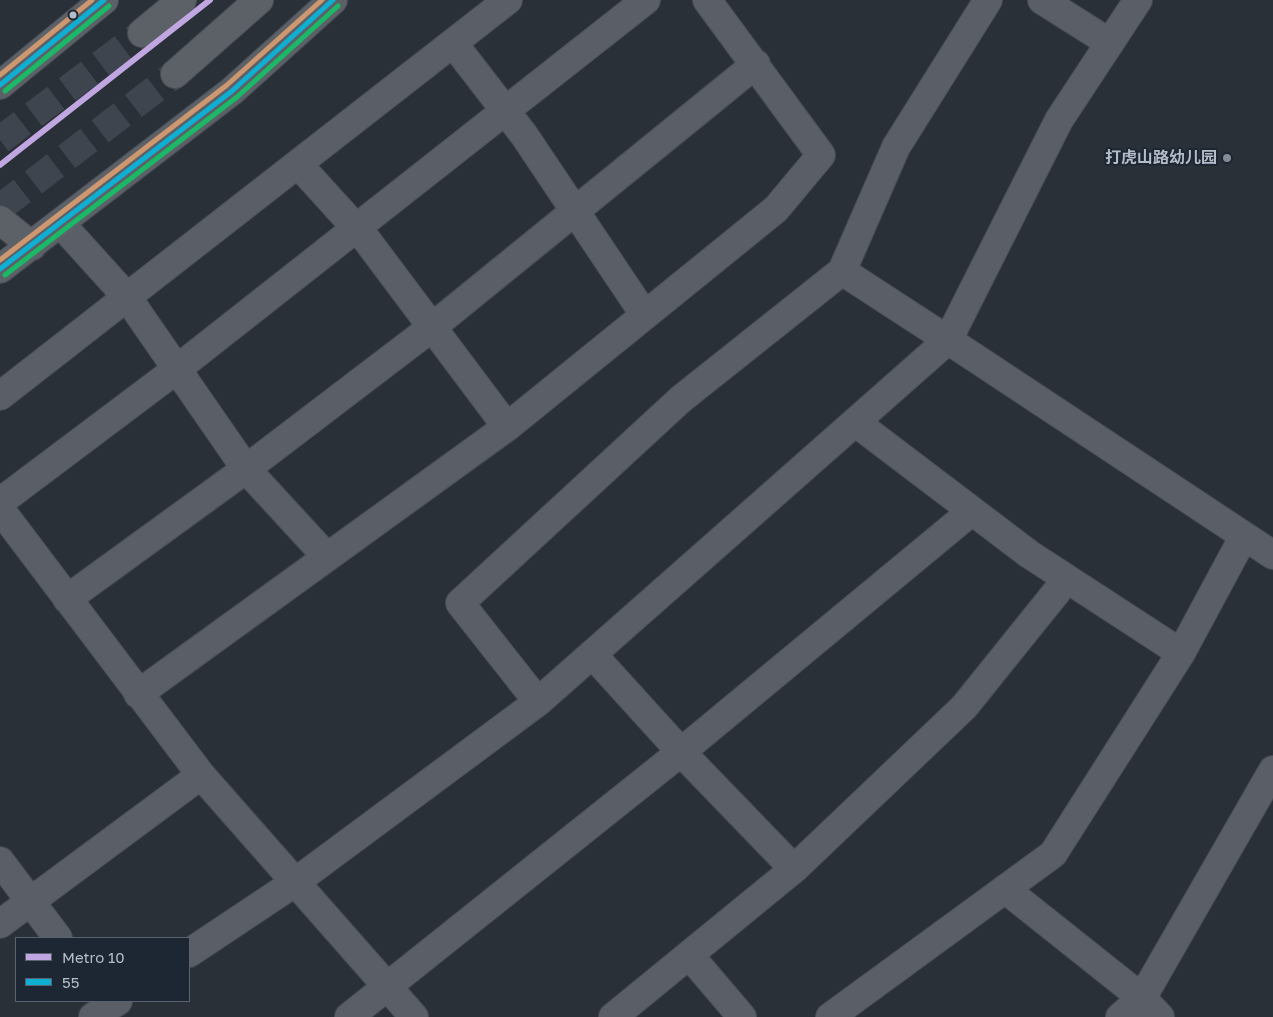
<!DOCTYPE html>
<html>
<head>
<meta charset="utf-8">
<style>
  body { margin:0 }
  #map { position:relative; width:1273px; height:1017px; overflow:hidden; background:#2a3038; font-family:"Golos Text",sans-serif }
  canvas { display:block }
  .legend { position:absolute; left:15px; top:937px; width:175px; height:65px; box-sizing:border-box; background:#1d2633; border:1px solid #59626f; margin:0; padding:6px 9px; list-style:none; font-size:15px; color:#b4bcc9 }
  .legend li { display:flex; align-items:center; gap:10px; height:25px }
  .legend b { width:25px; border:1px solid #59626f }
</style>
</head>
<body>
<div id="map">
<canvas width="1273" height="1017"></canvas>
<ul class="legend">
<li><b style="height:6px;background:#c1a7e2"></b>Metro 10</li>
<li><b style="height:6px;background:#0dafd3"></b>55</li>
</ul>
</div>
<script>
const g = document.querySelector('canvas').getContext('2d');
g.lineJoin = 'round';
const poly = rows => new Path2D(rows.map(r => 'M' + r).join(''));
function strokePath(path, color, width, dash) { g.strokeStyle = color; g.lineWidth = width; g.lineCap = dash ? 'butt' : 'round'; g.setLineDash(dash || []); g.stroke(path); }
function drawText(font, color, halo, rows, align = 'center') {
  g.font = font + ' "Golos Text","Noto Sans SC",sans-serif'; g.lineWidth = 4; g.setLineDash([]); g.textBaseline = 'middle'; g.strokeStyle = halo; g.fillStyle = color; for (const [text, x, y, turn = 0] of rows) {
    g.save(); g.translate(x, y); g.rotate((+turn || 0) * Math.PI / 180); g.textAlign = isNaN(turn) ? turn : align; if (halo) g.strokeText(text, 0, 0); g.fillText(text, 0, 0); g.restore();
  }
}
const majorTunnel = poly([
  [0,140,142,33],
  [0,208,175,74]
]);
const minor = poly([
  [1042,0,1110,43],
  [1138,0,1059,120,948,340,1273,555],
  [453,43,524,135,644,314],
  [298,164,366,239,507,427],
  [61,224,127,297,246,469,327,557],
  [0,396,508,0],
  [855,422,1029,554,1181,653],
  [0,502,177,369,646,0],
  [0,509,201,775,414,1017],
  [67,599,246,469,431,328,756,64],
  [592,654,681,752,794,869],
  [138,694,507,427,776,209,821,155,707,0],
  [538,702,460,603,681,399,842,271],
  [0,861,58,938],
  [1005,889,1142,998,1160,1017],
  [0,924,201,775],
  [189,953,294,883,538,702,948,340,842,271,896,147,988,0],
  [690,956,742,1017],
  [93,1017,118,1001],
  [349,1017,681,752,972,511],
  [613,1017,794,869,964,707,1067,579],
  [830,1017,1053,854,1181,653,1244,536],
  [1120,1017,1142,998,1273,770]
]);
const major = poly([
  [142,33,182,0],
  [175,74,259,0],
  [0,85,104,0],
  [0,220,32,246],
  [0,269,232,91,333,0]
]);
const bus1 = poly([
  [0,85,104,0],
  [0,269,232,91,333,0]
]);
const bus2 = poly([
  [5,91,109,6],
  [5,275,237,97,338,6]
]);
const bus3 = poly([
  [0,75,92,0],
  [0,260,227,85,322,0]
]);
const metro1 = poly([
  [0,165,210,0]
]);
const markers = [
  [73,15,4.5,"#b4bcc9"],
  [1227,158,5,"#848b96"]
];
const poiNames = [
  ["打虎山路幼儿园",1217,158]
];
strokePath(majorTunnel, '#3f454e', 28, [28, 14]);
strokePath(minor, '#484c53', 30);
strokePath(major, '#484c55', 30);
strokePath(minor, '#5a5e66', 28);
strokePath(major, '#5c6168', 28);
strokePath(bus1, '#0dafd3', 5);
strokePath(bus2, '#1ab867', 5);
strokePath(bus3, '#cd976f', 5);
strokePath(metro1, '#c1a7e2', 6);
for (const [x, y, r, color] of markers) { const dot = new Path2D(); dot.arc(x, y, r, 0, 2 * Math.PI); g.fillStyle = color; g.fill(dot); strokePath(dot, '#1d2633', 2); }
drawText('bold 16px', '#b4bcc9', '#1d2633', poiNames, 'right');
</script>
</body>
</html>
